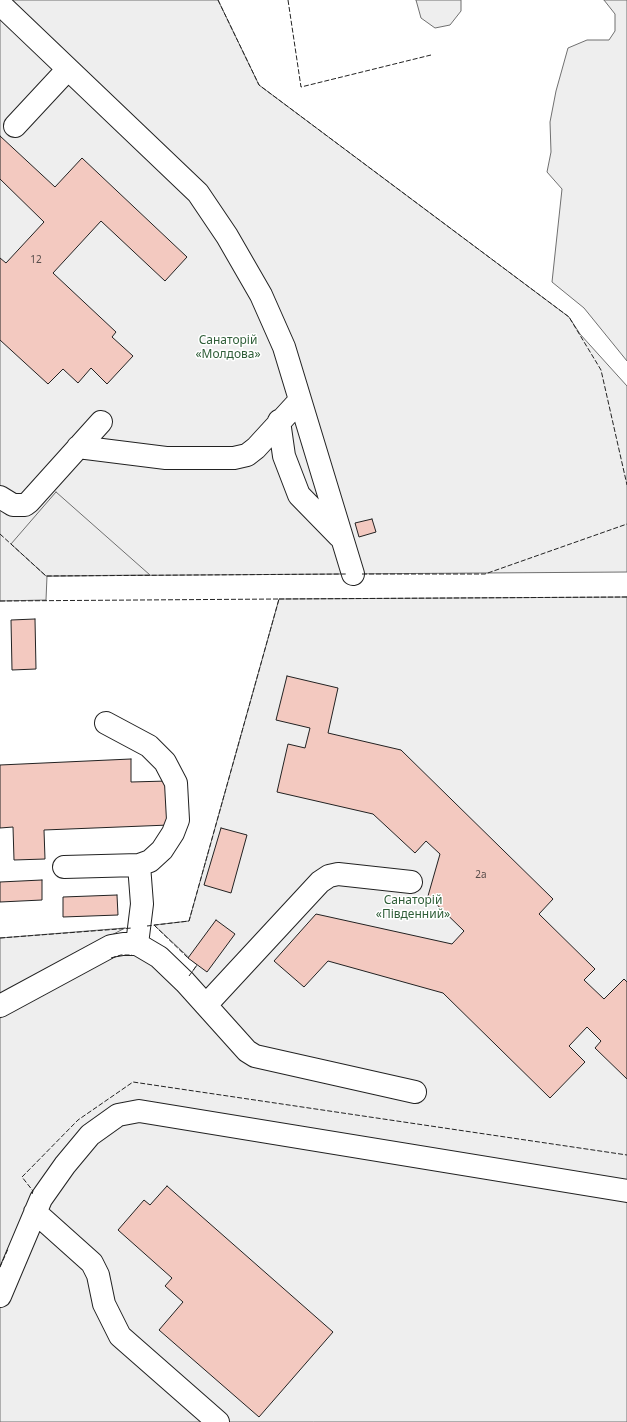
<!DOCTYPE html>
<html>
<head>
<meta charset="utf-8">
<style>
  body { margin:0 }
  canvas { display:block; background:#fff }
</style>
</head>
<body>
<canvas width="627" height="1422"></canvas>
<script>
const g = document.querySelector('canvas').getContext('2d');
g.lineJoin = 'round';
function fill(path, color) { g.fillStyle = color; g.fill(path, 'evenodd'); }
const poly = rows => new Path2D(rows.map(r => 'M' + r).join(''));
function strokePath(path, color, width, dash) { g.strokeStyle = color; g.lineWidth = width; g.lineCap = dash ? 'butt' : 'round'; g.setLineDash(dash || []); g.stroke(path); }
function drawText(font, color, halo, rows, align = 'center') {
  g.font = font + ' "Noto Sans",sans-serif'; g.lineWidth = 3; g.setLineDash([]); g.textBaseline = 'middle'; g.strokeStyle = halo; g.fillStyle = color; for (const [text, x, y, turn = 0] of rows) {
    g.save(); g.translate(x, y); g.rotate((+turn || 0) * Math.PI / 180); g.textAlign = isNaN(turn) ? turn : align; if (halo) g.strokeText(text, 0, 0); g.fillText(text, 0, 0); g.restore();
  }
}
const green = poly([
  [0,0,218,0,259,85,569,317,580,334,627,386,627,572,47,576,46,600,0,601,0,0],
  [416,0,461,0,461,11,450,25,435,28,421,18,416,0],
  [604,0,627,0,627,361,584,308,552,282,562,189,547,172,551,152,550,122,556,91,568,48,587,40,609,40,615,31,615,14,604,0],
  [627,597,627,1422,0,1422,0,1018,103,961,121,955,135,955,185,982,197,965,154,925,189,921,279,599,627,597],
  [125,928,0,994,0,938,125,928]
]);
const parking = poly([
  [56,492,150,575,46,576,11,544,56,492]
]);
const building = poly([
  [0,136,55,187,82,158,187,257,165,281,101,221,53,273,116,332,112,337,133,356,107,384,91,368,78,383,63,369,48,384,0,340,0,258,6,263,44,222,0,179,0,136],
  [372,519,376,532,359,537,355,523,372,519],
  [35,619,36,669,12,670,11,620,35,619],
  [287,676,338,688,328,733,401,750,553,899,539,914,595,969,584,980,604,999,624,979,627,982,627,1079,595,1048,601,1041,587,1027,569,1046,585,1062,550,1098,443,993,328,961,304,987,274,961,316,914,452,944,464,931,428,896,440,854,426,841,415,853,373,814,277,792,288,744,305,748,310,728,276,720,287,676],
  [131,759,131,782,167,781,169,825,44,830,45,859,14,860,13,827,0,828,0,765,131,759],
  [221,828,247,835,231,893,204,885,221,828],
  [42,880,42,900,0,902,0,882,42,880],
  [117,895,118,915,63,917,63,897,117,895],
  [216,920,235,934,207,972,188,958,216,920],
  [167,1186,333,1332,259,1417,159,1330,183,1302,165,1286,172,1278,118,1230,144,1200,150,1205,167,1186]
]);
const minor = poly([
  [0,4,198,193,227,236,261,295,284,347,353,574],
  [15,126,68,69],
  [279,421,284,456,299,495,339,536],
  [78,447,166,458,234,458,247,455,256,448,300,400],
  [0,497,13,505,25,505,29,502,101,422],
  [106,723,149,746,165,762,176,783,178,820,173,833,162,850,150,861,139,865],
  [64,867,139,865,142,904,137,944],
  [206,1005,320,882,329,876,338,874,411,882],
  [0,1006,111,946,123,944,137,944,159,957,185,982,247,1051,255,1056,415,1092],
  [35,1212,92,1263,98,1275,104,1304,120,1336,218,1422],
  [0,1296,41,1199,65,1165,90,1135,118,1115,139,1111,627,1191]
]);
const fence = poly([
  [218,0,259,85,569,317,601,370,627,485],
  [288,0,301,87,431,55],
  [0,534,46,576,346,574],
  [362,574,485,574,627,524],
  [279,599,627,597],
  [0,601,279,599,189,921,147,926],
  [154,925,188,958],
  [0,938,132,928],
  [111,958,121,955,132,955],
  [189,976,197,965],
  [32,1194,33,1191,22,1177,78,1120,133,1082,627,1155],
  [0,1267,8,1249]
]);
const numberNames = [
  ["12",36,260],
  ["2а",481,875]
];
const parkNames = [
  ["Санаторій",228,341],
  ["«Молдова»",228,355],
  ["Санаторій",413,901],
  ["«Південний»",413,915]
];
fill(green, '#eee');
strokePath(green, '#6f6f6f', 1);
fill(parking, '#ededed');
strokePath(parking, '#6f6f6f', 1);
fill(building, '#f3c9c0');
strokePath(building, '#222', 1);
strokePath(minor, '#222', 24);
strokePath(minor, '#fff', 22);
strokePath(fence, '#222', 1, [5, 2]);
drawText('10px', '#564c4a', null, numberNames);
drawText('12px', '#2f5e38', '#fff', parkNames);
</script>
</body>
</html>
